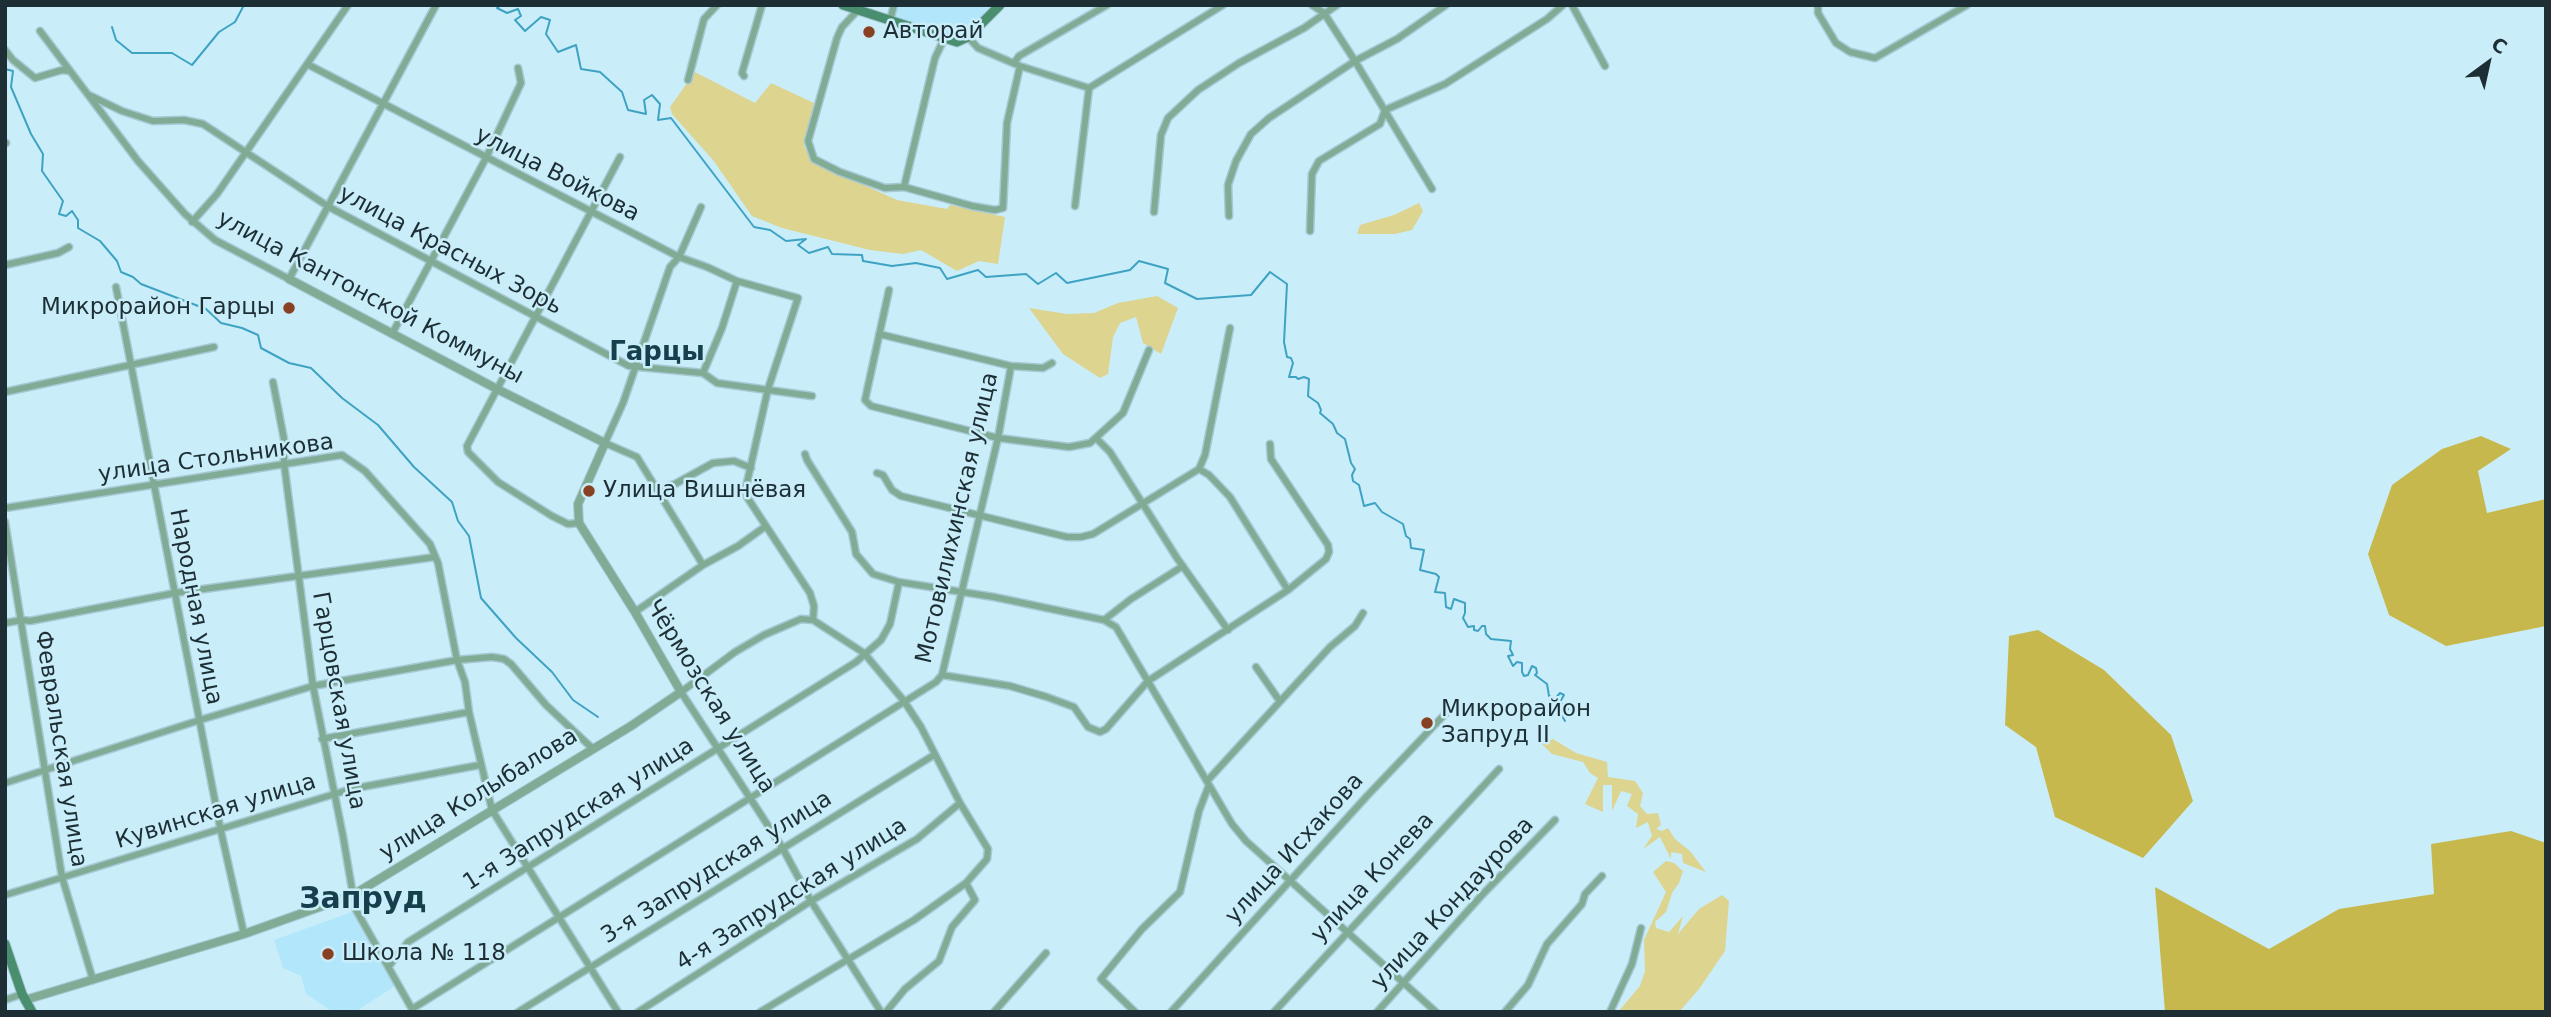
<!DOCTYPE html>
<html>
<head>
<meta charset="utf-8">
<style>
  body { margin:0 }
  #map { position:relative; width:2551px; height:1017px; overflow:hidden; background:#caedfa; font-family:"DejaVu Sans",sans-serif }
  canvas { display:block }
  .frame { position:absolute; inset:0; border:7px solid #1d2f35; pointer-events:none }
  .north { position:absolute; left:2453px; top:28px; width:70px; height:70px; -webkit-text-stroke:5px #caedfa; paint-order:stroke; rotate:33deg; font-size:19px; font-weight:700; line-height:28px; text-align:center; color:#1d2f35 }
  .north::after { content:''; display:block; margin:auto; width:24px; height:32px; background:#1d2f35; clip-path:polygon(50% 0,100% 100%,50% 72%,0 100%) }
</style>
</head>
<body>
<div id="map">
<canvas width="2551" height="1017"></canvas>
<div class="frame"></div>
<div class="north">С</div>
</div>
<script>
const g = document.querySelector('canvas').getContext('2d');
g.lineJoin = 'round';
function fill(path, color) { g.fillStyle = color; g.fill(path, 'evenodd'); }
const poly = rows => new Path2D(rows.map(r => 'M' + r).join(''));
function strokePath(path, color, width, dash) { g.strokeStyle = color; g.lineWidth = width; g.lineCap = dash ? 'butt' : 'round'; g.setLineDash(dash || []); g.stroke(path); }
function drawText(font, color, halo, rows, align = 'center') {
  g.font = font + ' "DejaVu Sans",sans-serif'; g.lineWidth = 5; g.setLineDash([]); g.textBaseline = 'middle'; g.strokeStyle = halo; g.fillStyle = color; for (const [text, x, y, turn = 0] of rows) {
    g.save(); g.translate(x, y); g.rotate((+turn || 0) * Math.PI / 180); g.textAlign = isNaN(turn) ? turn : align; if (halo) g.strokeText(text, 0, 0); g.fillText(text, 0, 0); g.restore();
  }
}
const built = poly([
  [897,5,992,5,965,34,948,37,893,18],
  [352,912,395,986,355,1012,333,1012,306,994,301,976,283,968,274,940]
]);
const green = poly([
  [695,72,755,103,771,83,814,103,804,146,813,162,897,200,947,209,950,205,1005,217,998,264,979,261,957,271,921,250,903,254,870,250,782,228,752,216,713,160,672,114,670,107],
  [1419,203,1423,211,1412,230,1395,234,1357,234,1360,225,1394,215],
  [1157,296,1178,308,1161,354,1143,343,1136,317,1120,323,1113,337,1108,374,1100,378,1063,354,1029,308,1067,314,1094,313,1118,303],
  [1553,739,1576,753,1607,762,1608,777,1635,781,1643,793,1640,806,1647,814,1658,813,1661,825,1656,829,1662,831,1668,828,1675,839,1690,851,1706,872,1683,863,1682,854,1671,852,1671,859,1660,837,1643,849,1652,836,1648,822,1636,828,1638,814,1627,806,1632,794,1621,791,1612,811,1612,785,1603,785,1603,812,1585,804,1598,778,1590,773,1583,762,1552,754,1542,744],
  [1666,861,1674,863,1683,871,1679,883,1672,893,1666,912,1655,922,1656,928,1669,932,1683,916,1678,934,1699,909,1722,895,1729,901,1725,951,1699,989,1679,1012,1618,1012,1640,986,1645,971,1644,940,1666,892,1653,872]
]);
const forest = poly([
  [2481,436,2511,449,2478,471,2487,513,2546,499,2546,626,2446,646,2389,615,2368,554,2392,485,2442,449],
  [2038,630,2104,670,2171,735,2193,801,2143,858,2055,817,2036,747,2005,725,2009,636],
  [2511,831,2546,843,2546,1012,2165,1012,2155,887,2269,949,2339,909,2434,894,2431,844]
]);
const stream = poly([
  [501,5,497,8,507,13,518,9,521,16,515,20,525,31,541,17,550,20,546,34,558,52,576,45,581,69,600,72,622,92,628,110,646,114,644,100,652,95,660,104,658,120,671,118,754,227,770,230,786,241,806,239,798,245,809,253,828,247,832,254,862,255,863,261,892,266,916,263,940,268,947,279,978,270,986,277,1026,274,1038,284,1056,273,1067,283,1130,270,1139,261,1168,269,1165,283,1197,299,1251,295,1270,272,1287,284,1284,342,1287,357,1291,358,1293,363,1289,377,1296,377,1298,379,1304,377,1309,379,1308,396,1318,403,1321,410,1320,413,1333,424,1337,433,1345,439,1351,463,1355,469,1352,475,1353,481,1359,485,1364,506,1375,503,1382,512,1403,524,1406,536,1410,539,1411,548,1424,550,1420,570,1436,574,1439,577,1435,592,1445,593,1446,607,1451,609,1454,599,1465,603,1465,613,1463,618,1468,627,1474,626,1474,630,1478,631,1482,626,1485,626,1486,634,1491,639,1511,641,1510,649,1513,655,1508,656,1513,666,1517,662,1522,663,1522,672,1524,676,1528,675,1532,666,1536,668,1537,673,1535,675,1547,684,1549,696,1555,699,1560,693,1564,695,1560,702,1568,709,1562,716,1565,721],
  [112,27,116,40,132,53,172,53,192,65,219,32,235,22,244,5],
  [5,69,13,71,11,87,31,134,43,154,42,171,63,201,59,214,66,216,72,211,78,220,78,228,100,241,117,261,121,272,133,277,141,284,206,309,221,323,242,328,258,335,261,348,289,363,311,368,342,398,378,425,414,467,452,502,458,521,469,536,481,598,516,638,552,672,573,700,598,717]
]);
const minor = poly([
  [1312,5,1324,13,1355,61,1432,189],
  [1572,5,1605,66],
  [1818,5,1818,13,1836,43,1850,52,1875,58,1967,5],
  [858,10,842,27,837,38,808,141,814,159,840,172,885,188,904,187,972,206,995,210,1003,208,1007,123,1020,66],
  [890,21,894,5],
  [40,31,138,161,185,214,215,240,289,279,436,5],
  [968,37,978,48,1020,66,1089,88],
  [5,50,13,60,35,78,62,70,70,71],
  [1014,63,1019,56,1107,5],
  [307,64,679,257,707,267,737,281,798,298,768,389,746,487,747,497,810,593,814,606,813,620],
  [744,76,742,73,762,5],
  [688,80,704,19,717,5],
  [89,95,122,111,153,121,184,120,203,124,329,207,629,366,703,373,717,383,812,396],
  [5,143,6,143],
  [904,187,935,58,944,39],
  [1075,206,1089,88,1223,5],
  [701,207,679,257,670,267,623,403,605,443,637,457,703,565],
  [1154,212,1161,135,1168,118,1198,90,1239,63,1304,28,1337,5],
  [1229,216,1228,185,1236,161,1251,134,1269,118,1355,61,1397,39,1446,5],
  [192,222,217,194,348,5],
  [1310,231,1312,174,1319,161,1380,124,1385,110,1445,84,1547,19,1563,5],
  [5,265,58,253,69,247],
  [116,287,220,827,244,934],
  [889,290,865,400,871,406,998,438,1069,447,1090,443,1123,413,1149,350],
  [392,334,486,158,521,83,518,68],
  [879,334,1011,366,1043,368,1052,363],
  [703,373,722,328,737,281],
  [273,382,284,439,284,463,313,686,343,836,353,895,356,910,412,1009],
  [5,392,214,347],
  [1097,439,1110,452,1177,558,1228,630],
  [805,454,807,460,852,532,856,554,873,574,899,582,994,597,1104,620,1116,627,1232,824,1246,841,1436,1012],
  [1199,469,1209,475,1230,497,1288,590],
  [877,473,883,475,892,490,901,496,1067,537,1081,537,1093,534,1199,469,1205,455,1230,328],
  [658,489,675,484,713,463,734,461,751,468],
  [5,508,342,455,365,471,430,544,438,563,457,660,465,682,469,712,492,810,618,1012],
  [5,522,62,877,93,980],
  [579,523,568,524,552,516,498,482,468,452,467,446,620,157],
  [635,612,703,565,738,546,766,526],
  [813,620,801,619,764,635,735,652,681,692,782,847,811,901,881,1012],
  [1104,620,1131,599,1183,566],
  [5,623,22,620,30,621,175,593,435,557],
  [1256,667,1279,700],
  [942,675,1010,686,1047,697,1074,707,1088,727,1100,732,1106,729,1148,681,1288,590,1326,559,1329,552,1328,545,1271,459,1270,444],
  [322,739,469,712],
  [1208,780,1330,647,1355,626,1363,613],
  [5,783,200,720,313,686,457,660,492,657,504,659,511,664,546,705,592,748],
  [5,895,351,789,480,765],
  [389,966,408,942,856,662,881,640,890,624,899,582],
  [5,1000,22,994],
  [412,1009,936,682,942,675,998,438,1011,366],
  [518,1012,934,755],
  [638,1012,811,901,917,839,960,803],
  [760,1012,914,920,966,883,987,859,988,849,960,803,921,727,904,701,864,653,813,620],
  [886,1012,905,989,939,961,952,927,975,900,966,883],
  [994,1012,1046,953],
  [1135,1012,1101,979,1142,929,1180,892,1199,811,1209,785],
  [1171,1012,1367,796,1447,712],
  [1274,1012,1499,769],
  [1377,1012,1482,895,1555,820],
  [1505,1012,1528,985,1547,944,1582,904,1585,894,1602,876],
  [1610,1012,1632,964,1641,928]
]);
const tertiary = poly([
  [25,1000,244,934,353,895,631,726,681,692,635,612,579,523,578,504,605,443,497,389,289,279]
]);
const secondary = poly([
  [843,5,957,42,968,37,1000,5],
  [5,944,22,994,32,1012]
]);
const markers = [
  [869,32,7,"#894123"],
  [289,308,7,"#894123"],
  [589,491,7,"#894123"],
  [1427,723,7,"#894123"],
  [328,954,7,"#894123"]
];
const poiNames = [
  ["Авторай",883,32],
  ["Микрорайон Гарцы",275,308,"right"],
  ["Улица Вишнёвая",603,491],
  ["Микрорайон",1441,710],
  ["Запруд II",1441,736],
  ["Школа № 118",342,954]
];
const streetNames = [
  ["улица Войкова",557,175,27],
  ["улица Красных Зорь",450,251,28],
  ["улица Кантонской Коммуны",370,298,28],
  ["улица Стольникова",216,459,-8],
  ["Мотовилихинская улица",958,518,-77],
  ["Народная улица",195,607,79],
  ["Чёрмозская улица",710,697,58],
  ["Гарцовская улица",338,701,80],
  ["Февральская улица",60,749,81],
  ["улица Колыбалова",479,795,-32],
  ["Кувинская улица",216,812,-17],
  ["1-я Запрудская улица",579,815,-32],
  ["улица Исхакова",1295,849,-48],
  ["3-я Запрудская улица",717,868,-32],
  ["улица Конева",1373,878,-47],
  ["4-я Запрудская улица",792,895,-32],
  ["улица Кондаурова",1453,904,-47]
];
const quarterNames = [
  ["Гарцы",657,353]
];
const districtNames = [
  ["Запруд",363,900]
];
fill(built, '#b2e7fb');
fill(green, '#dcd48f');
fill(forest, '#c6b84d');
strokePath(stream, '#3ea3c2', 2);
strokePath(minor, '#a7c7d3', 9);
strokePath(tertiary, '#a7c7d3', 10);
strokePath(secondary, '#a7c7d3', 11);
strokePath(minor, '#80ac95', 6);
strokePath(tertiary, '#80ac95', 8);
strokePath(secondary, '#498e6e', 9);
for (const [x, y, r, color] of markers) { const dot = new Path2D(); dot.arc(x, y, r, 0, 2 * Math.PI); g.fillStyle = color; g.fill(dot); strokePath(dot, '#caedfa', 2.5); }
drawText('23px', '#1d2f35', '#caedfa', poiNames, 'left');
drawText('23px', '#1d2f35', '#caedfa', streetNames);
drawText('bold 26px', '#153f4c', '#caedfa', quarterNames);
drawText('bold 30px', '#153f4c', '#caedfa', districtNames);
</script>
</body>
</html>
